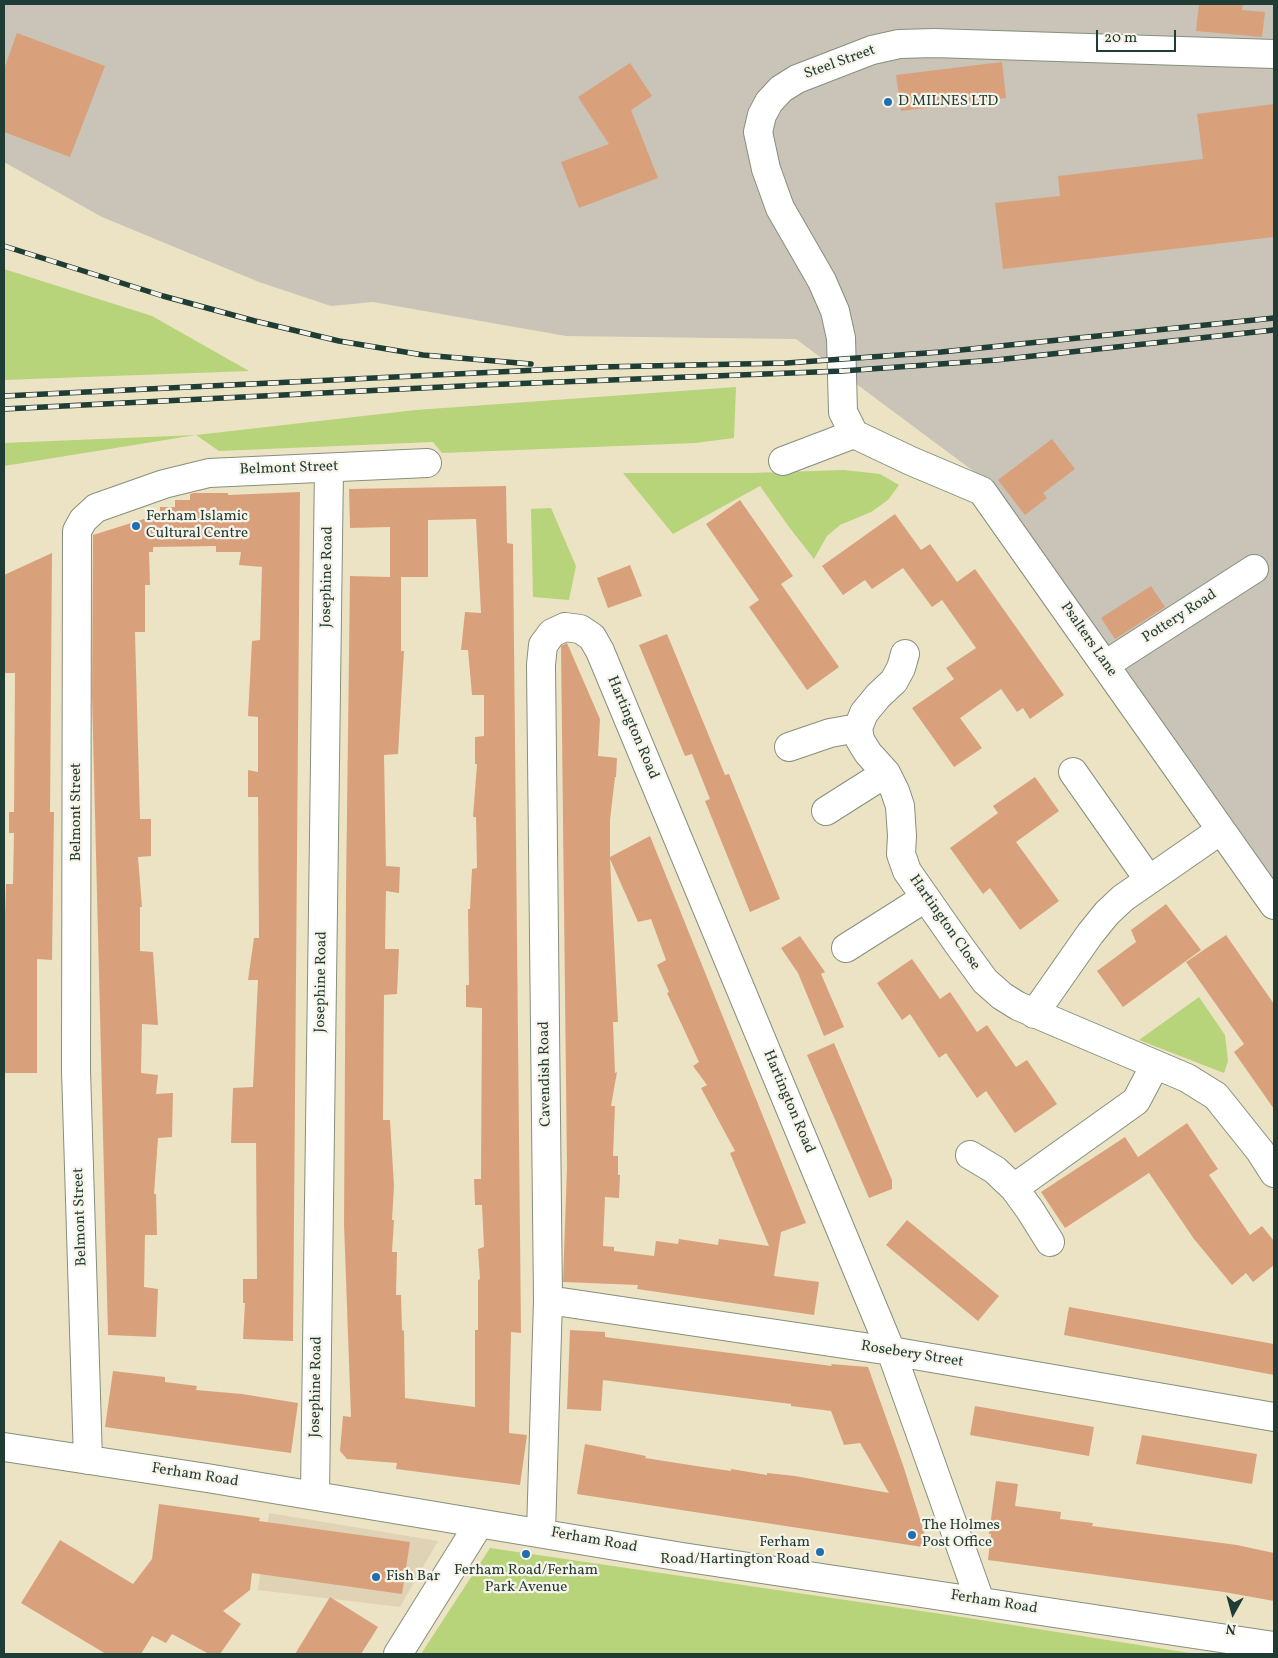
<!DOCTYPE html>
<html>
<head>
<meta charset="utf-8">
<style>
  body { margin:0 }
  #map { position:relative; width:1278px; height:1658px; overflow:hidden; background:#ebe3c4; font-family:Vollkorn,serif }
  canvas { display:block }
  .frame { position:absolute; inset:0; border:5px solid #1f3d34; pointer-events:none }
  .north { position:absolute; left:1208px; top:1588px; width:50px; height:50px; -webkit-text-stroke:4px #f7f3e8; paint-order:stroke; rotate:187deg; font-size:14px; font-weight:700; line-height:20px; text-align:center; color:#1f3d34 }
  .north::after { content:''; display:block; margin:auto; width:18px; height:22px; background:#1f3d34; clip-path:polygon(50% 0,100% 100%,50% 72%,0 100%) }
  .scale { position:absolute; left:1096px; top:30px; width:80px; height:22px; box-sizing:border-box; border:2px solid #1f3d34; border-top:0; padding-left:6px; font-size:15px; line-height:18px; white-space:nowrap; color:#1f3d34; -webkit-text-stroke:4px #f7f3e8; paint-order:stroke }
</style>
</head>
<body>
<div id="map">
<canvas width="1278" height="1658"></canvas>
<div class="frame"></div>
<div class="north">N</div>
<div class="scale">20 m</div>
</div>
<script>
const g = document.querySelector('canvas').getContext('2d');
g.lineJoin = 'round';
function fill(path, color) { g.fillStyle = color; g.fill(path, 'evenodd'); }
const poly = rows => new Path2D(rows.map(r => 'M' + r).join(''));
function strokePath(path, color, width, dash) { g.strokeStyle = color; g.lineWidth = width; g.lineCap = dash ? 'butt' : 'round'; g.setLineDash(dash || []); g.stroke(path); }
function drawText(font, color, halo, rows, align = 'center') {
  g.font = font + ' Vollkorn,serif'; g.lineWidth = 4.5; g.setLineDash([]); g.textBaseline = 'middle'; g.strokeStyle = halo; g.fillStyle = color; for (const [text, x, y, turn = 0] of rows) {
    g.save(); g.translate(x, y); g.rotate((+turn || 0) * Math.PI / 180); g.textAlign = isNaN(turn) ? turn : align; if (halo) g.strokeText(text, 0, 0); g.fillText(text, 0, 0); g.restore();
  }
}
const built = poly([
  [269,1513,438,1541,400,1607,258,1590]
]);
const industrial = poly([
  [4,4,1274,4,1274,894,980,476,796,339,566,336,373,302,331,306,259,282,102,217,4,162]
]);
const green = poly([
  [4,269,152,316,249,371,4,380],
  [736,387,734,438,695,443,442,453,433,442,219,451,196,435,4,466,4,443,196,435,416,410],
  [844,470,880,474,899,485,888,500,871,512,840,525,827,536,814,559,789,527,760,486,673,534,623,473,752,473],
  [551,508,576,566,569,600,533,597,531,509],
  [1199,997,1225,1035,1228,1061,1224,1073,1139,1040],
  [490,1548,962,1617,1196,1654,421,1654]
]);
const building = poly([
  [1199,4,1243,4,1242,10,1265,12,1262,37,1196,31],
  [17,33,105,66,70,157,4,132,4,69],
  [1002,62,1006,98,901,111,896,75],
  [630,63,652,96,631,110,658,178,579,208,561,162,609,144,578,97],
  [1274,104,1274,237,1003,269,995,203,1060,196,1058,176,1203,159,1197,114],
  [1052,439,1075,469,1043,493,1047,498,1025,515,998,480],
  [506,486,507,543,513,544,521,1333,511,1332,509,1433,527,1435,520,1485,396,1469,397,1463,347,1459,340,1451,343,1416,351,1417,344,1224,346,891,350,576,390,577,390,527,350,528,349,489],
  [476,519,481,613,465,612,461,650,468,650,472,695,484,695,484,736,475,737,475,764,477,764,473,817,476,817,477,868,472,869,470,909,468,909,469,985,466,985,466,1007,482,1008,481,1179,474,1179,475,1205,482,1205,484,1247,478,1249,480,1279,478,1280,478,1330,475,1330,475,1407,405,1398,404,1331,402,1330,401,1295,396,1295,397,1252,392,1252,394,1220,392,1220,394,1186,390,1120,383,1120,384,995,397,994,399,949,385,949,386,891,399,893,400,867,386,866,384,755,398,754,404,651,401,651,401,577,390,577,428,577,428,520],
  [300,492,293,1341,243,1339,245,1303,243,1303,243,1279,257,1279,256,1143,231,1143,233,1088,253,1087,258,980,248,980,254,938,259,938,258,797,248,797,248,770,258,772,258,717,248,716,252,641,260,640,262,567,239,565,241,552,216,552,216,546,153,547,153,552,149,552,150,585,145,585,145,632,135,632,140,819,151,819,151,856,138,857,142,907,140,907,140,951,153,952,158,1025,142,1024,141,1073,158,1075,156,1094,173,1093,172,1137,158,1138,154,1194,156,1194,157,1235,145,1235,144,1287,158,1289,156,1337,108,1335,92,695,93,535,160,514,160,507,175,507,175,500,190,500,190,494,194,493,228,493,228,495],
  [740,500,793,576,781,584,839,667,807,690,749,607,759,600,706,524],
  [895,514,921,550,930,544,957,582,975,569,1064,695,1030,719,1023,708,1017,712,1001,689,960,718,982,748,954,767,912,708,954,679,946,668,976,648,942,600,932,607,903,568,872,589,865,580,843,595,822,566],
  [52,553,50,812,54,812,52,960,37,959,37,1073,4,1073,4,949,6,884,13,884,14,833,9,833,9,812,14,812,15,673,4,673,4,575],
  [630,565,642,596,608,608,597,578],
  [1151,586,1165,607,1115,639,1101,618],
  [667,634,725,775,729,774,780,899,750,912,705,801,710,799,692,754,685,756,639,645],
  [567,643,600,719,598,756,617,758,616,777,615,777,610,820,610,857,650,836,806,1223,781,1232,774,1276,819,1282,814,1315,637,1289,638,1285,563,1282,567,1167,561,646],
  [610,859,638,922,651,919,666,960,657,965,669,992,667,993,699,1062,693,1066,707,1085,701,1088,735,1151,730,1153,769,1246,719,1239,718,1245,679,1239,678,1244,656,1241,654,1256,614,1251,614,1247,603,1246,605,1197,619,1198,620,1175,618,1175,618,1156,613,1156,615,1106,611,1106,617,1072,615,1073,613,1022,618,1022],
  [1035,777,1059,811,1016,842,1059,901,1020,930,990,888,983,894,950,848,998,813,993,806],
  [1166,904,1201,950,1123,1007,1097,971,1136,942,1131,930],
  [1226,935,1274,1004,1274,1109,1234,1052,1244,1044,1186,962],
  [800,936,825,972,821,974,844,1027,824,1036,798,973,781,948],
  [912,959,940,999,950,992,977,1032,987,1025,1016,1067,1027,1060,1057,1104,1015,1133,986,1091,977,1098,946,1053,939,1058,910,1014,902,1020,877,983],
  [834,1043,892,1180,892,1189,869,1198,807,1055],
  [1187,1123,1218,1169,1209,1175,1250,1235,1262,1226,1274,1241,1274,1265,1253,1282,1246,1273,1232,1285,1194,1239,1149,1173,1065,1228,1041,1192,1125,1137,1138,1157],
  [907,1220,999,1296,978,1321,886,1245],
  [1069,1307,1274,1344,1274,1375,1064,1335],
  [570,1330,605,1332,605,1337,832,1366,831,1364,868,1367,903,1465,929,1548,577,1494,585,1444,646,1456,645,1458,696,1466,731,1471,731,1469,767,1475,767,1473,795,1476,889,1493,860,1443,844,1445,831,1411,791,1406,791,1404,603,1380,601,1411,567,1409],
  [113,1371,165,1377,165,1382,197,1386,196,1390,242,1394,298,1403,291,1453,105,1427],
  [975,1406,1094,1427,1089,1456,970,1435],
  [1142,1435,1257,1454,1252,1484,1136,1464],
  [996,1481,1018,1484,1015,1506,1061,1512,1060,1519,1093,1523,1092,1526,1237,1545,1274,1553,1274,1601,1224,1592,988,1560,991,1534,989,1534],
  [159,1504,260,1518,259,1521,410,1542,402,1594,252,1573,250,1590,223,1611,241,1624,220,1654,209,1654,172,1634,166,1643,152,1636,141,1654,106,1654,21,1603,60,1540,133,1584,152,1559],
  [330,1597,378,1627,361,1654,295,1654]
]);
const minor = poly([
  [854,434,843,412,841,338,835,311,822,281,780,208,766,169,758,132,762,115,769,102,781,89,797,79,872,50,899,44,934,43,1274,54],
  [854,434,911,461,982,491,1274,905],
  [783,461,854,434],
  [905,654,901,668,894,681,878,696,864,713,858,728,860,740,868,753,886,773,895,791,900,806,902,836,901,854,907,871,958,944,985,981,1002,996,1018,1006,1187,1078,1216,1096,1260,1151,1274,1173],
  [1105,665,1254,569],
  [789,747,830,733,858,728],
  [1073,772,1149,880],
  [826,811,886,773],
  [846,948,925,898],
  [1034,1014,1090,934,1107,913,1123,898,1221,830],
  [970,1155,995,1170,1014,1188,1030,1210,1050,1242],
  [1014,1188,1136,1101,1155,1065],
  [548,1300,891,1351,1274,1417],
  [4,1447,207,1478,682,1557,1274,1646],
  [88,1460,76,1070,77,531,83,520,96,508,164,484,209,473,427,463],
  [315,1495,329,468],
  [541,1532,548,1300,541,665,543,645,552,633,565,627,580,629,592,637,600,651,891,1351,980,1601],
  [398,1654,479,1524]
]);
const rail = poly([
  [4,246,163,296,255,321,339,341,423,355,531,364],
  [4,396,600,367,787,363,941,352,1274,318],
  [4,409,482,385,842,371,996,360,1274,330]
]);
const markers = [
  [888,102,5,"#1f6fb2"],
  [136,526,5,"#1f6fb2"],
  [912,1535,5,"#1f6fb2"],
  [820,1552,5,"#1f6fb2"],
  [526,1554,5,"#1f6fb2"],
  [376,1577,5,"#1f6fb2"]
];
const streetNames = [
  ["Steel Street",840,63,-20],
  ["Belmont Street",289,469,-2],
  ["Josephine Road",328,577,-89],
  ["Pottery Road",1180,617,-33],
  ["Psalters Lane",1088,640,55],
  ["Hartington Road",632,728,67],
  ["Belmont Street",77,812,-90],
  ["Hartington Close",944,923,55],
  ["Josephine Road",322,982,-89],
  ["Cavendish Road",546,1074,-91],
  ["Hartington Road",788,1102,67],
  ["Belmont Street",81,1217,-92],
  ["Rosebery Street",912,1355,9],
  ["Josephine Road",317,1387,-89],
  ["Ferham Road",195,1476,9],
  ["Ferham Road",594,1541,10],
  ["Ferham Road",994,1603,9]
];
const poiNames = [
  ["D MILNES LTD",898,102],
  ["Ferham Islamic",146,517],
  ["Cultural Centre",146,534],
  ["The Holmes",922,1526],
  ["Post Office",922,1543],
  ["Ferham",810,1543,"right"],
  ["Road/Hartington Road",810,1560,"right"],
  ["Ferham Road/Ferham",526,1571,"center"],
  ["Park Avenue",526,1588,"center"],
  ["Fish Bar",386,1577]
];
fill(built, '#e0d3b5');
fill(industrial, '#c9c3b8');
fill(green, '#b7d47a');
fill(building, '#d9a17b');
strokePath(minor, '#85907c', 30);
strokePath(minor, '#fff', 28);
strokePath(rail, '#1f3d34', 5.5);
strokePath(rail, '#f7f3e8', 4, [11]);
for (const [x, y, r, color] of markers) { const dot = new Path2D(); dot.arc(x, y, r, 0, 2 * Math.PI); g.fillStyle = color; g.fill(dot); strokePath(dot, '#f7f3e8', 2); }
drawText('15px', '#1f3d34', '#f7f3e8', streetNames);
drawText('15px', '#1f3d34', '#f7f3e8', poiNames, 'left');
</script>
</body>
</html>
